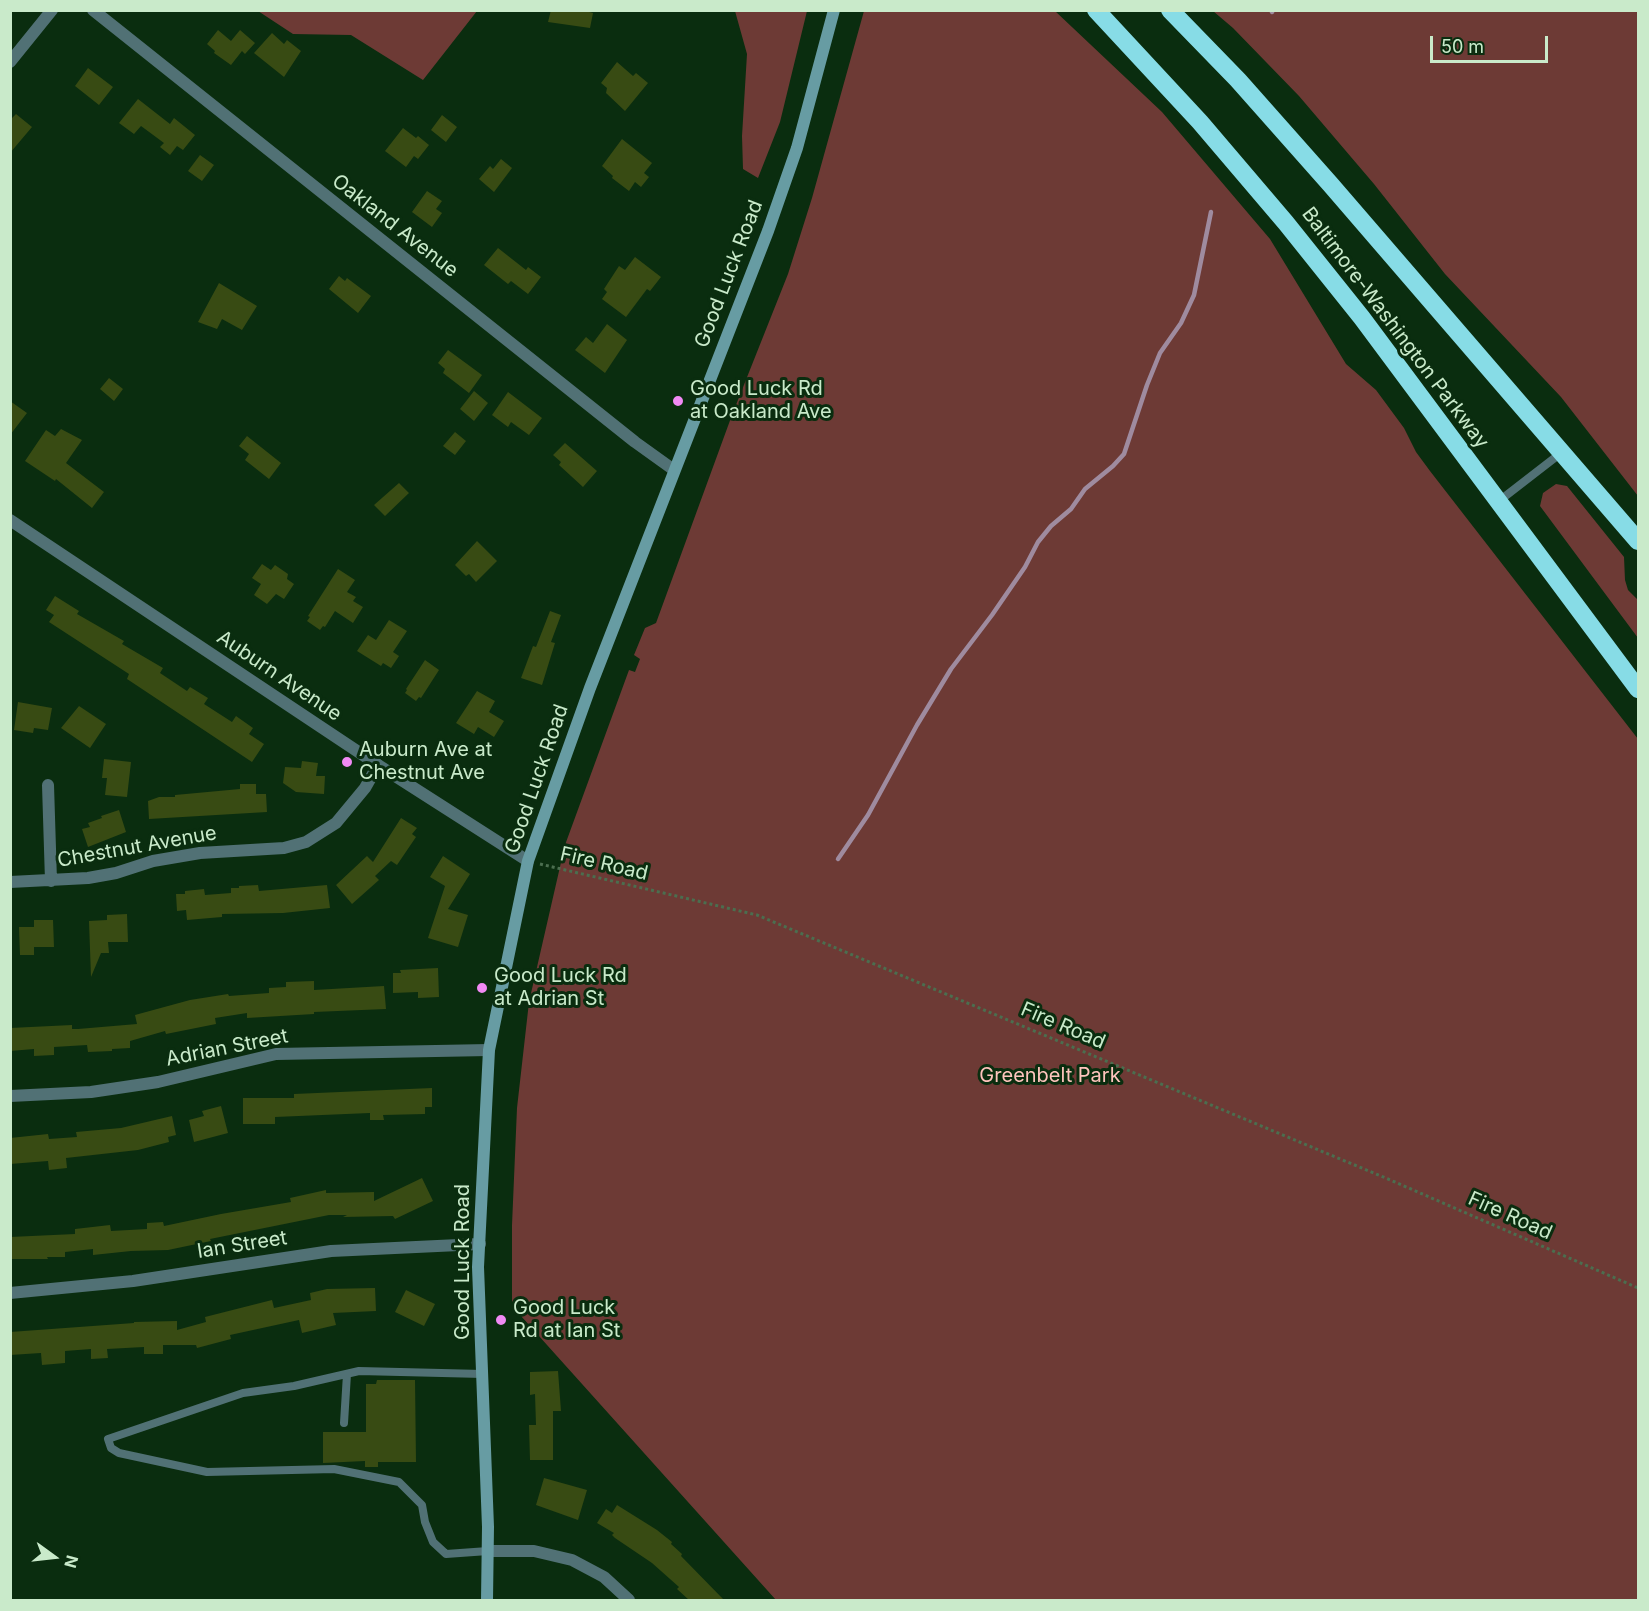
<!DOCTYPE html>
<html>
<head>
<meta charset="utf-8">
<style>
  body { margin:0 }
  #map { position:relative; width:1649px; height:1611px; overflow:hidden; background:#0a2d0f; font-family:Inter,sans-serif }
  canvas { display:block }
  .frame { position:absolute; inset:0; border:12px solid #c9eaca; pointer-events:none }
  .north { position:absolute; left:24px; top:1527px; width:60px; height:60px; -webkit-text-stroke:4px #0a2d0f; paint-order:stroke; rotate:105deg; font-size:16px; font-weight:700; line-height:24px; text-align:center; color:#c9eaca }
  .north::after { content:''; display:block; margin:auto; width:21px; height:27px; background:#c9eaca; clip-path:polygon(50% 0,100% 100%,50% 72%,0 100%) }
  .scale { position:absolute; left:1430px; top:36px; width:118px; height:27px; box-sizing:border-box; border:3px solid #c9eaca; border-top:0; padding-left:8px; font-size:18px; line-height:21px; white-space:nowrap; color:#c9eaca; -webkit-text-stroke:4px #0a2d0f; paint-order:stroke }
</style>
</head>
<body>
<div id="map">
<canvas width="1649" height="1611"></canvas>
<div class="frame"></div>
<div class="north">N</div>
<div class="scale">50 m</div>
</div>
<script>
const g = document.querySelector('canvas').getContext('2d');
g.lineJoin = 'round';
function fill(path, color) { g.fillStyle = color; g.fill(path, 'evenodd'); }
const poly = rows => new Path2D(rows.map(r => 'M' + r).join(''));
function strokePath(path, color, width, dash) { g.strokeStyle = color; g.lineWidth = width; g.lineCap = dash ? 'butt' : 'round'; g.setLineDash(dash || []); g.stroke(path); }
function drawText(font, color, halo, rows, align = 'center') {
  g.font = font + ' Inter,sans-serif'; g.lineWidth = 6; g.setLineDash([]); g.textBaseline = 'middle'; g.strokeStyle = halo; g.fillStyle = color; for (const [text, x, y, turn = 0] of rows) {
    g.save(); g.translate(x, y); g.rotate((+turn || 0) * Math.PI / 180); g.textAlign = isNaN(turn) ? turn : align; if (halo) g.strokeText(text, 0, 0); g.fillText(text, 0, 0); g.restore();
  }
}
const green = poly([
  [258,11,258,10,477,11,423,80,351,35,293,34],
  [735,11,807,11,780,122,758,178,743,169,742,136,747,54],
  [864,11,1055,11,1162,112,1270,239,1346,364,1376,390,1404,428,1416,452,1430,471,1638,739,1638,1600,776,1600,512,1306,512,1225,517,1108,529,1002,565,845,629,670,635,672,640,659,634,655,645,628,656,623,732,415,788,274,812,198],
  [1213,11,1638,11,1638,496,1561,397,1445,274,1374,184,1299,96,1233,28],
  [1556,484,1567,486,1624,557,1625,580,1628,590,1638,600,1638,638,1540,506,1543,493]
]);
const stream = poly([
  [1272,12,1273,10],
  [838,859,868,815,917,725,951,669,992,615,1025,567,1038,542,1051,526,1071,509,1085,489,1113,466,1124,454,1147,385,1160,353,1181,323,1194,295,1211,212]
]);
const building = poly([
  [551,10,582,10,593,13,590,28,548,22],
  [218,30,231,41,240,30,255,43,245,54,242,51,231,65,214,53,215,51,207,44],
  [272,33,284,44,287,40,301,51,284,77,254,53],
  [617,62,633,76,636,73,648,83,625,111,606,93,607,88,601,83],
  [88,68,113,87,99,105,75,86],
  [138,99,170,124,174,118,195,135,183,150,177,146,170,155,160,147,164,143,141,126,134,134,119,123],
  [16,114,32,127,10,153,10,120],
  [442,115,457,127,446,142,431,130],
  [403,128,416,138,418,136,429,145,418,159,414,156,406,167,385,151],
  [622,139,652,163,644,173,649,177,641,187,635,182,629,191,612,178,613,176,602,166],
  [200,155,214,165,202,181,188,171],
  [501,159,512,168,494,192,479,179,490,166,493,169],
  [427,191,442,201,436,209,442,213,432,227,412,212],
  [498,248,526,270,528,267,541,277,528,294,511,281,508,284,484,265],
  [635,257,661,277,650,291,647,289,626,317,602,299,607,292,604,289,619,266,625,270],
  [339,276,345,281,347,278,371,296,358,313,329,289],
  [219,283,257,306,242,330,222,319,217,329,198,322],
  [607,324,627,340,605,373,575,350,586,337,593,343],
  [448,350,482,375,469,393,443,373,445,369,438,363],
  [109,378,123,389,114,401,100,389],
  [474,391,488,403,474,421,460,409],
  [508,392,542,418,529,435,511,422,508,427,492,415],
  [10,401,27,413,10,435],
  [61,429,82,440,66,463,104,492,92,508,56,479,55,481,25,461,46,430,55,436],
  [455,432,466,441,455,455,443,446],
  [247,436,281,463,269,479,245,460,249,454,239,446],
  [565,443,597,471,583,487,559,465,561,462,553,455],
  [399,483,409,493,385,516,374,505],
  [477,541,497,561,476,582,469,574,466,576,455,565],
  [262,564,271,570,275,565,288,574,287,579,294,584,284,599,276,594,267,604,254,595,261,584,252,578],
  [338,569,355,580,347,592,356,597,353,601,363,607,353,623,335,611,325,627,323,626,320,630,307,621,310,617,308,616],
  [55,596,79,611,77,614,124,641,122,644,163,668,160,673,187,691,190,687,208,698,204,704,232,722,236,716,253,728,249,734,264,744,252,762,127,679,129,674,49,622,54,615,46,610],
  [550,611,561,615,551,642,555,643,542,685,521,678,533,646,536,647],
  [389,620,407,631,393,652,399,656,391,668,383,663,381,666,357,651,368,635,376,640],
  [425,660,439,670,421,698,419,697,416,701,405,693,407,690,406,689],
  [477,691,495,701,489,712,504,721,494,737,478,727,474,734,456,723],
  [18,702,52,708,48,730,34,728,33,733,14,730],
  [79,706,106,724,90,748,61,728],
  [104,759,131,762,127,797,105,795,107,778,102,778],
  [302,761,318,763,316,776,325,776,324,794,296,792,283,783,285,767,301,768],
  [240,784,256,784,256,794,266,794,267,812,149,819,148,801,159,797,175,797,175,795,240,789],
  [119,810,126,832,88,847,82,829,90,827,88,823,102,818,101,816],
  [401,818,417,828,412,834,416,837,397,865,391,861,375,876,379,880,352,904,336,885,367,856,373,862],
  [443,856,470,874,448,909,468,915,458,947,428,938,445,886,430,877],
  [258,885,259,891,327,885,330,908,283,913,222,914,222,917,187,920,186,910,177,911,176,894,185,894,185,891,204,889,205,895,231,893,231,888,239,888,239,886],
  [127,914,128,942,108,942,109,953,101,953,91,977,89,921,107,920,107,915],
  [34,920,53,920,54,947,34,947,34,955,20,955,19,927,34,927],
  [438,968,439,997,418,998,418,992,393,993,393,973,401,973,400,970],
  [314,981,314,990,384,986,386,1009,314,1012,314,1014,247,1018,247,1013,215,1018,216,1024,166,1034,165,1031,130,1041,130,1048,112,1049,112,1051,88,1052,87,1045,54,1047,54,1055,34,1056,34,1049,10,1051,10,1028,72,1025,72,1029,78,1029,137,1024,135,1015,190,1000,228,994,229,996,269,993,269,988,286,987,286,982],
  [432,1088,432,1107,425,1107,425,1114,383,1115,384,1120,370,1120,370,1113,275,1117,275,1124,243,1124,243,1098,294,1098,294,1094],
  [221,1106,228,1133,194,1142,189,1120,204,1116,202,1111],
  [172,1116,176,1135,168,1137,169,1142,138,1150,66,1158,67,1168,49,1170,48,1161,10,1164,10,1138,48,1134,49,1139,77,1137,76,1132,121,1128],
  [422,1178,433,1201,395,1219,393,1216,343,1217,347,1215,329,1215,210,1239,211,1241,168,1250,131,1251,93,1255,93,1249,65,1252,65,1257,47,1257,48,1259,10,1259,10,1237,75,1234,75,1229,110,1225,111,1231,147,1229,147,1223,163,1222,164,1226,221,1214,291,1202,290,1198,326,1190,326,1193,374,1192,374,1201],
  [375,1288,376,1311,333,1313,336,1325,302,1333,299,1320,230,1335,231,1339,197,1348,196,1345,163,1345,163,1354,144,1354,144,1347,107,1349,108,1358,91,1359,91,1349,65,1351,65,1363,42,1365,41,1353,10,1355,10,1332,134,1323,134,1322,177,1321,177,1330,206,1322,205,1317,272,1300,274,1308,311,1300,310,1293,327,1289],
  [406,1290,435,1304,424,1326,395,1312],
  [558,1371,561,1411,553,1411,553,1460,530,1460,529,1425,536,1425,535,1394,530,1395,530,1372],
  [377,1380,415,1380,416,1462,378,1462,378,1467,365,1467,365,1461,323,1463,323,1432,366,1432,366,1384,376,1384],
  [544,1478,587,1490,578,1520,536,1505],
  [617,1505,657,1530,672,1542,671,1544,682,1554,681,1556,724,1600,689,1600,677,1589,679,1587,652,1563,615,1538,612,1535,614,1533,597,1523,606,1509,612,1513]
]);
const path = poly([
  [540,864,757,915,1388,1179,1638,1288]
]);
const service = poly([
  [1499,501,1561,453],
  [483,1374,359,1371,294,1386,243,1393,108,1439,111,1448,119,1453,207,1472,334,1469,399,1482,422,1505,425,1522,433,1542,446,1554,488,1551],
  [344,1423,347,1374]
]);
const minor = poly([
  [93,10,635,442,674,470],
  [10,62,52,10],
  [48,785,51,881],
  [10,882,88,878,116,873,153,861,200,853,284,848,306,842,336,823,365,788,378,765],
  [10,1096,91,1092,158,1082,276,1054,489,1050],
  [10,1293,133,1281,331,1251,480,1244],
  [488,1551,534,1551,572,1560,604,1577,629,1600]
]);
const tertiary = poly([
  [10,520,378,765,528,861]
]);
const secondary = poly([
  [487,1600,488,1527,478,1267,489,1050,528,861,590,688,768,231,797,148,834,10]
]);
const motorway = poly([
  [1096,10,1200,122,1286,223,1362,318,1638,689],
  [1170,10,1238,80,1331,185,1638,541]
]);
const markers = [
  [678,401,6,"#f18af4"],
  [347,762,6,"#f18af4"],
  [482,988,6,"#f18af4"],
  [501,1320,6,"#f18af4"]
];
const streetNames = [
  ["Oakland Avenue",395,226,38],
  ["Good Luck Road",729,274,-69],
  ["Baltimore-Washington Parkway",1395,328,53],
  ["Auburn Avenue",279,676,34],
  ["Good Luck Road",537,779,-71],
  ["Chestnut Avenue",137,847,-10],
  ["Fire Road",604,864,13],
  ["Fire Road",1063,1026,23],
  ["Adrian Street",227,1048,-11],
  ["Fire Road",1510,1216,24],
  ["Ian Street",242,1245,-9],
  ["Good Luck Road",463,1262,-90]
];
const poiNames = [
  ["Good Luck Rd",690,389],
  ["at Oakland Ave",690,412],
  ["Auburn Ave at",359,750],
  ["Chestnut Ave",359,773],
  ["Good Luck Rd",494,976],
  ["at Adrian St",494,999],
  ["Good Luck",513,1308],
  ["Rd at Ian St",513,1331]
];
const parkNames = [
  ["Greenbelt Park",1050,1076]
];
fill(green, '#6d3a35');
strokePath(stream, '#9f8b9f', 4.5);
fill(building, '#384b13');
strokePath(path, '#4b6e4f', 3, [3, 3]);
strokePath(service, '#517175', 8);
strokePath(minor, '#517175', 12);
strokePath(tertiary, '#517175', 12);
strokePath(secondary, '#679ca3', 12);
strokePath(motorway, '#87dce6', 18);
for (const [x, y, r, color] of markers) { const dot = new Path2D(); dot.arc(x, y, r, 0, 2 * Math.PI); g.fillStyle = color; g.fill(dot); strokePath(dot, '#0a2d0f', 2); }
drawText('20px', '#c9eaca', '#0a2d0f', streetNames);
drawText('20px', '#c9eaca', '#0a2d0f', poiNames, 'left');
drawText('20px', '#fec4bd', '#0a2d0f', parkNames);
</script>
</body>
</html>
